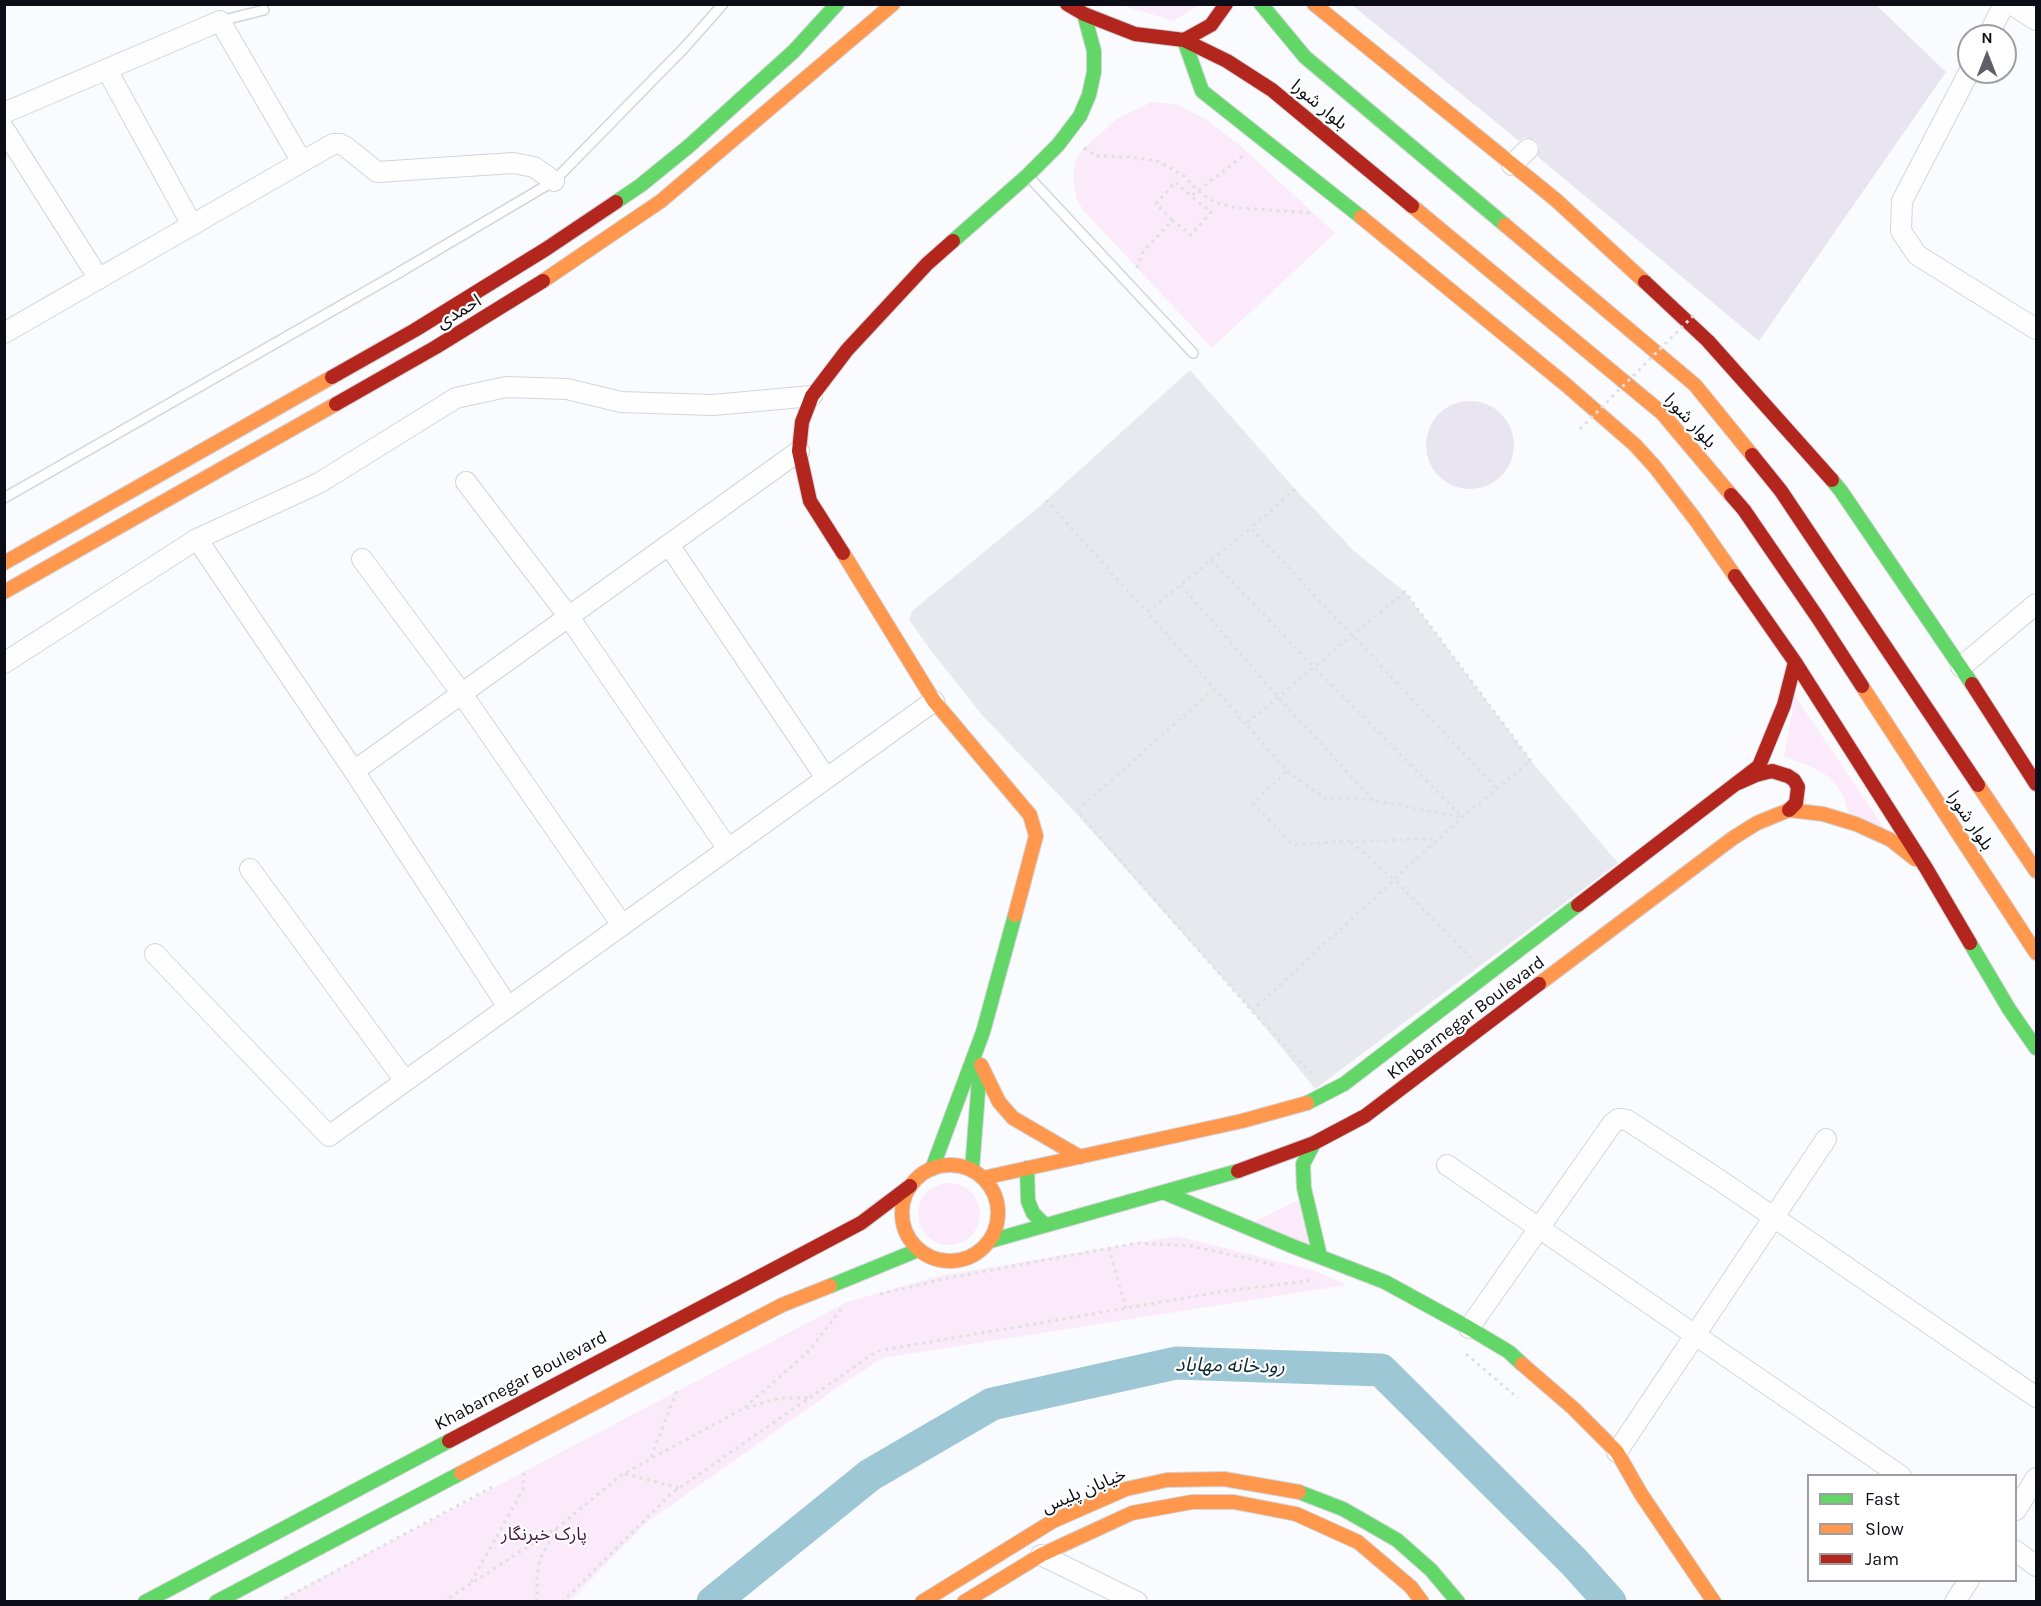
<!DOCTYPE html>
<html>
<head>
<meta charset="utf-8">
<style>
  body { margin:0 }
  #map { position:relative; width:2041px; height:1606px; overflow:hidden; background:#f9fbfe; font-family:Karla,sans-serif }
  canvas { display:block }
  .frame { position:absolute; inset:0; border:6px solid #0c0d16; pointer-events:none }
  .legend { position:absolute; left:1807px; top:1474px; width:210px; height:108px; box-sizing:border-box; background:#fff; border:2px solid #9e9ea2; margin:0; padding:8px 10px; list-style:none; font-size:18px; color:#0c0d16 }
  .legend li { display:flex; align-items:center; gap:12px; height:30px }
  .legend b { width:30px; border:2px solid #9e9ea2 }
  .north { position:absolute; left:1957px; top:24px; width:60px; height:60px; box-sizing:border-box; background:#fff; border:2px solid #9e9ea2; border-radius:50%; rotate:0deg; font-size:16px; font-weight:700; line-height:24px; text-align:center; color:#0c0d16 }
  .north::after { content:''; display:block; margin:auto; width:21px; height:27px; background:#5f6067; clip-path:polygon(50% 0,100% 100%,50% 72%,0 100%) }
</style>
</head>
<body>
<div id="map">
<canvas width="2041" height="1606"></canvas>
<div class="frame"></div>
<ul class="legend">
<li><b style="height:8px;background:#63d668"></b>Fast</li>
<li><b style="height:8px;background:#ff974d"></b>Slow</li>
<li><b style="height:8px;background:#b3261e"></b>Jam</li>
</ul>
<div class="north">N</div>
</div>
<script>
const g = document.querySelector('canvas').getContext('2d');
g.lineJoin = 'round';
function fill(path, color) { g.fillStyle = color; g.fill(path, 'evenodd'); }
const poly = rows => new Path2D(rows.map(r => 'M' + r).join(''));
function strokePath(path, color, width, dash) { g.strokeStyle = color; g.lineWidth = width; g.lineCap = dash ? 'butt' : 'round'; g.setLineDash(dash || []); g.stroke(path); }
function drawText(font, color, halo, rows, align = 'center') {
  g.font = font + ' Karla,"Noto Sans Arabic",sans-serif'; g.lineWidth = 4.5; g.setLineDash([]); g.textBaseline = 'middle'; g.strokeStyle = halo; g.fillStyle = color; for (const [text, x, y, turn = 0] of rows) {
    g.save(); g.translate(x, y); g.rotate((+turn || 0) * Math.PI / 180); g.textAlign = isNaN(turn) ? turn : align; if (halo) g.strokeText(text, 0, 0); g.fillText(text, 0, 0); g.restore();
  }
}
const built = poly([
  [1190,370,1295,489,1353,550,1405,592,1531,761,1618,863,1315,1089,1252,1011,1076,813,982,715,932,652,909,620,912,611,1040,506]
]);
const green = poly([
  [1121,5,1200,5,1173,21],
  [1152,102,1176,104,1207,120,1244,149,1335,233,1212,348,1083,210,1076,198,1073,175,1076,159,1084,148,1118,118],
  [1795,696,1885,829,1848,812,1843,795,1829,777,1810,766,1784,757],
  '918 1214a31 31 0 1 1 62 0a31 31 0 1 1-62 0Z',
  [1300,1199,1308,1244,1254,1222],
  [1177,1236,1313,1270,1347,1285,883,1358,834,1390,646,1523,570,1601,278,1601,847,1302,938,1276]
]);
const river = poly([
  [713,1602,870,1475,992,1404,1176,1363,1381,1370,1575,1563,1610,1602]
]);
const building = poly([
  [1351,4,1875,4,1946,72,1759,341,1537,156,1540,146,1536,140,1525,137,1519,141],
  '1426 445a44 44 0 1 1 88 0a44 44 0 1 1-88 0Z'
]);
const path = poly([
  [1084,148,1096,156,1131,157,1160,162,1184,176,1198,191,1214,202,1238,208,1312,213],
  [1172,220,1156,204,1175,182,1191,196],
  [1137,268,1143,252,1172,220,1191,235,1211,212,1191,196,1243,156],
  [1295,489,1251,528,1497,789],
  [1046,500,1147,612],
  [1211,560,1314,667,1246,724,1287,771,1325,798,1373,800,1460,817],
  [1181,585,1278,697,1373,800],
  [1214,689,1077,811,1252,1011,1311,1073],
  [1246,724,1147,612,1251,528],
  [1286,772,1253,804,1293,845,1350,841,1437,839],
  [1351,842,1395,880,1471,958],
  [1252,1011,1462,817,1531,761,1405,592,1314,667,1462,817],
  [1109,1248,1126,1308],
  [880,1294,944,1279,1137,1243,1192,1246,1275,1265],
  [1466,1354,1518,1398],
  [746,1408,780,1398,810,1398],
  [651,1457,677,1390],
  [625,1474,679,1488],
  [471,1582,523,1490,524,1470],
  [278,1602,496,1485],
  [443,1602,558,1527,623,1474,744,1408,809,1351,842,1308],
  [537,1602,537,1576,540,1559,557,1528],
  [562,1602,672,1493,877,1351,1225,1291,1315,1280]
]);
const lane = poly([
  [220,21,264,10],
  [1029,177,1193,353],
  [4,498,400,272,554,181,685,47,723,4]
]);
const street = poly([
  [2011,4,2036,20],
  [1988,36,2004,4],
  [107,70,192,225],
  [1969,72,1902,201,1901,231,1917,255,2036,329],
  [4,113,220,21,302,162],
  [4,129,99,279],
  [1512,165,1528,149],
  [4,333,333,144,340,144,346,147,377,172,513,163,534,167,554,181],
  [466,482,569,617,728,849],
  [197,539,354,771,508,1007],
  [669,545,826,778],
  [362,559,462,694,622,925],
  [4,663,197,539,319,483,456,398,506,387,567,389,621,402,713,405,812,396],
  [1961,667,2036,604],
  [354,771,799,451],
  [250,869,405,1081],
  [155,954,329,1136,934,701],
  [1447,1165,1901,1476],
  [1469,1328,1612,1124,1618,1119,1627,1120,1718,1179,2036,1397],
  [1617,1452,1826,1139],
  [2016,1510,2036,1478],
  [2016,1551,2036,1566],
  [1041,1555,1137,1602],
  [1955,1602,1969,1580]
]);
const fast = poly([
  [1261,4,1305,57,1505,225],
  [1184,40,1202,91,1361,217],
  [616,202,641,185,689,146,794,51,837,4],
  [953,241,1028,175,1058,145,1080,116,1089,95,1094,72,1094,51,1084,14],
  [1832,480,1841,491,1972,684],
  [1970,943,2009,1009,2036,1048],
  [1307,1103,1344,1084,1578,905],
  [1314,1143,1303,1164,1304,1188,1320,1256],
  [1027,1168,1028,1201,1033,1213,1045,1225],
  [932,1169,983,1032,1015,915],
  [972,1170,980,1066],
  [1163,1192,1292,1246,1385,1282,1469,1328,1509,1352,1522,1364],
  [990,1241,1238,1171],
  [830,1286,918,1250],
  [1299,1492,1343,1509,1397,1540,1431,1570,1458,1602],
  [145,1602,449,1441],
  [216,1602,461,1473]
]);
const slow = poly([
  [1314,4,1556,200,1645,282],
  [1412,206,1662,413,1731,495],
  [1361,217,1565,384,1635,445,1655,467,1695,519,1735,576],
  [1505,225,1695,385,1752,455],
  [543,281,661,201,893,4],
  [843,553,934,701,1030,815,1036,836,1015,915],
  [4,563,332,377],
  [4,592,336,404],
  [1862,686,2036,953],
  [1978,785,2036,871],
  [1539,984,1733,838,1757,823,1789,810,1823,814,1856,824,1891,840,1915,859],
  [981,1065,999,1102,1013,1118,1080,1157],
  '902 1213a48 48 0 1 1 96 0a48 48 0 1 1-96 0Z',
  [983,1178,1242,1121,1307,1103],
  [1522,1364,1573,1408,1617,1452,1641,1494,1714,1602],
  [461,1473,782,1305,830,1286],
  [922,1602,1053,1521,1126,1489,1167,1480,1224,1479,1299,1492],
  [964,1602,1041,1555,1132,1513,1192,1502,1234,1502,1296,1514,1358,1542,1411,1587,1422,1602]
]);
const jam = poly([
  [1067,4,1084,14,1135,34,1184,40,1211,25,1226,4],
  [1184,40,1227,61,1272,90,1412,206],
  [1645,282,1708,341,1832,480],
  [332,377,415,330,546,249,616,202],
  [336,404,436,347,543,281],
  [1752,455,1781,491,1978,785],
  [1731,495,1744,510,1818,618,1862,686],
  [843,553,810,501,799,451,802,422,812,396,847,350,927,264,953,241],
  [1735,576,1795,662,1926,868,1970,943],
  [1972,684,2036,784],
  [1738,783,1756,775,1772,771,1788,776,1794,780,1798,787,1796,803,1789,810],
  [1578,905,1759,766,1784,705,1795,662],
  [1238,1171,1314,1143,1365,1116,1539,984],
  [449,1441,861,1223,910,1186]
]);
const pathBridge = poly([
  [1580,429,1696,313]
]);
const streetNames = [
  ["بلوار شورا",1319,105,40],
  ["احمدی",459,312,-31],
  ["بلوار شورا",1690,421,47],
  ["بلوار شورا",1970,821,56],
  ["Khabarnegar Boulevard",1466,1018,-37],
  ["Khabarnegar Boulevard",521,1381,-28],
  ["خیابان پلیس",1084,1491,-23]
];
const parkNames = [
  ["پارک خبرنگار",544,1535]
];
const waterNames = [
  ["رودخانه مهاباد",1230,1366,1]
];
fill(built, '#e7e9ee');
fill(green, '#fbebfa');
strokePath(river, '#9ec7d5', 33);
fill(building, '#e8e5f0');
strokePath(lane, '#d3d5db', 12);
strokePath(street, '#d3d5db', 22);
strokePath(fast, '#d3d5db', 16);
strokePath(slow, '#d3d5db', 16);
strokePath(jam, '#d3d5db', 16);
strokePath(path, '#e0e0e1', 3, [3, 4.5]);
strokePath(lane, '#fefeff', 9);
strokePath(street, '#fefeff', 20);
strokePath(fast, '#63d668', 14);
strokePath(slow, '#ff974d', 14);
strokePath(jam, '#b3261e', 14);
strokePath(pathBridge, '#e0e0e1', 3, [3, 4.5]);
drawText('18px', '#0c0d16', '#fff', streetNames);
drawText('18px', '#471540', '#fff', parkNames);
drawText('italic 20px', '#102d36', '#fff', waterNames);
</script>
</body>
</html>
